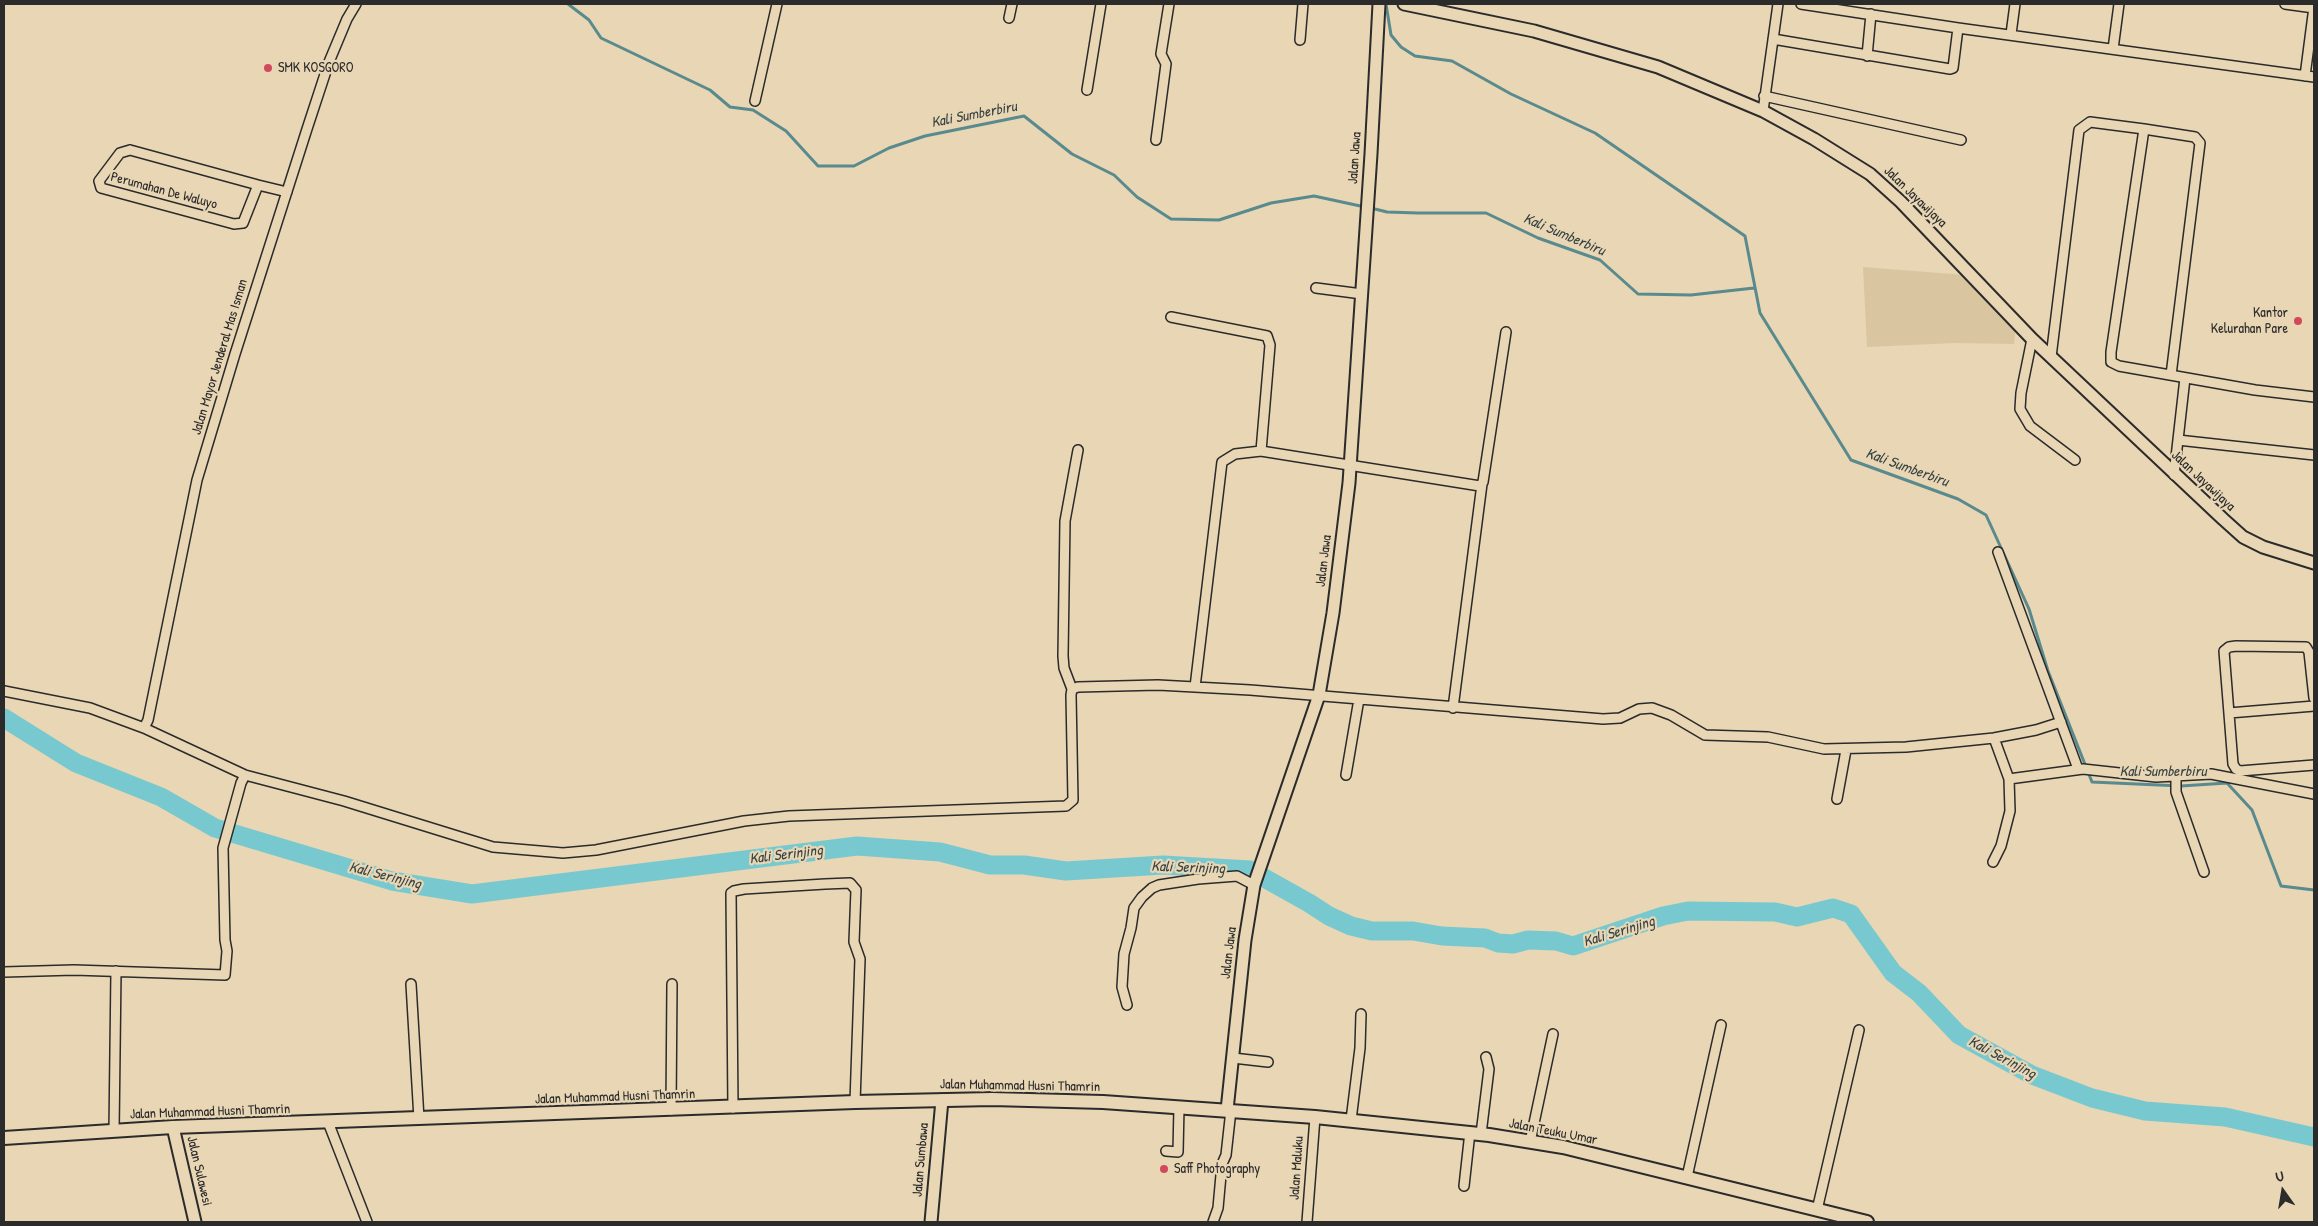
<!DOCTYPE html>
<html>
<head>
<meta charset="utf-8">
<style>
  body { margin:0 }
  #map { position:relative; width:2318px; height:1226px; overflow:hidden; background:#e8d6b4; font-family:"Patrick Hand",sans-serif }
  canvas { display:block }
  .frame { position:absolute; inset:0; border:5px solid #2b2b2b; pointer-events:none }
  .north { position:absolute; left:2258px; top:1166px; width:50px; height:50px; -webkit-text-stroke:4px #e8d6b4; paint-order:stroke; rotate:347deg; font-size:14px; font-weight:700; line-height:20px; text-align:center; color:#2b2b2b }
  .north::after { content:''; display:block; margin:auto; width:18px; height:22px; background:#2b2b2b; clip-path:polygon(50% 0,100% 100%,50% 72%,0 100%) }
</style>
</head>
<body>
<div id="map">
<canvas width="2318" height="1226"></canvas>
<div class="frame"></div>
<div class="north">U</div>
</div>
<script>
const g = document.querySelector('canvas').getContext('2d');
g.lineJoin = 'round';
function fill(path, color) { g.fillStyle = color; g.fill(path, 'evenodd'); }
const poly = rows => new Path2D(rows.map(r => 'M' + r).join(''));
function strokePath(path, color, width, dash) { g.strokeStyle = color; g.lineWidth = width; g.lineCap = dash ? 'butt' : 'round'; g.setLineDash(dash || []); g.stroke(path); }
function drawText(font, color, halo, rows, align = 'center') {
  g.font = font + ' "Patrick Hand",sans-serif'; g.lineWidth = 4.5; g.setLineDash([]); g.textBaseline = 'middle'; g.strokeStyle = halo; g.fillStyle = color; for (const [text, x, y, turn = 0] of rows) {
    g.save(); g.translate(x, y); g.rotate((+turn || 0) * Math.PI / 180); g.textAlign = isNaN(turn) ? turn : align; if (halo) g.strokeText(text, 0, 0); g.fillText(text, 0, 0); g.restore();
  }
}
const built = poly([
  [1863,267,1965,275,2016,324,2014,344,1955,343,1867,347]
]);
const stream = poly([
  [568,4,589,20,601,38,710,90,730,107,753,110,786,131,818,166,854,166,889,148,925,136,1024,116,1072,154,1114,175,1137,197,1171,219,1219,220,1271,203,1314,196,1365,207],
  [1386,4,1391,35,1401,47,1415,56,1452,61,1511,94,1595,133,1745,236,1760,313,1851,460,1958,499,1986,515,2029,609,2048,671,2092,782,2181,786,2227,783,2252,810,2281,886,2314,890],
  [1371,208,1387,212,1418,213,1486,213,1538,238,1600,260,1638,294,1691,295,1754,288]
]);
const river = poly([
  [4,718,76,763,161,797,215,828,392,881,472,894,857,846,940,852,990,865,1024,865,1066,871,1163,865,1250,870,1309,903,1329,916,1351,926,1372,931,1413,931,1442,936,1485,938,1498,943,1513,944,1528,940,1556,941,1573,946,1663,916,1688,911,1775,912,1797,917,1833,908,1851,914,1893,973,1919,993,1959,1035,2032,1075,2092,1098,2145,1111,2225,1117,2314,1137]
]);
const minor = poly([
  [1801,4,1958,28,2314,77],
  [2285,4,2314,8],
  [1009,18,1012,4],
  [2011,34,2015,4],
  [1773,39,1950,69,1953,68,1958,28],
  [1300,40,1303,4],
  [2113,49,2119,4],
  [1867,56,1871,14],
  [2305,76,2314,7],
  [1087,90,1101,4],
  [1764,96,1961,140],
  [755,101,777,4],
  [1763,111,1778,4],
  [2144,129,2111,352,2111,362,2119,366,2255,390,2314,397],
  [1156,140,1166,64,1161,54,1169,4],
  [130,150,258,185,243,223,234,224,101,188,99,181,120,153,130,150],
  [258,185,287,192],
  [1316,288,1362,294],
  [1171,317,1267,336,1270,345,1261,451],
  [2032,339,2021,393,2020,409,2030,426,2075,460],
  [2051,357,2079,130,2090,122,2144,129,2195,137,2200,143,2171,375],
  [2178,440,2314,455],
  [2174,475,2185,378],
  [1998,552,2078,769],
  [1195,687,1222,462,1235,454,1261,451,1480,486,1483,482,1506,332],
  [1072,689,1064,668,1063,656,1065,521,1078,450],
  [4,691,90,708,144,728,245,775,344,801,493,847,563,853,596,850,744,821,789,816,1066,806,1073,800,1071,695,1072,689,1078,687,1158,685,1250,690,1603,719,1620,718,1639,709,1652,708,1671,715,1705,735,1768,737,1824,749,1906,747,1994,738,2036,730,2061,722],
  [2314,698,2309,652,2306,647,2236,646,2229,647,2224,651,2233,764,2236,769,2240,771,2314,765],
  [1453,708,1482,484],
  [2229,713,2314,706],
  [144,728,148,720,197,480,235,354,307,129,329,62,347,19,356,4],
  [1994,738,2009,779,2083,769,2156,777,2211,774,2314,794],
  [1346,775,1359,699],
  [2176,778,2176,792,2204,872],
  [1837,799,1846,750],
  [1993,862,2001,846,2010,811,2009,779],
  [4,972,74,970,225,975,227,951,225,940,223,848,241,783,245,775],
  [411,984,419,1119],
  [1127,1005,1122,987,1124,954,1131,928,1134,908,1142,897,1152,888,1159,885,1198,879,1237,876,1254,885],
  [1233,1058,1268,1062],
  [733,1108,731,893,734,891,744,889,825,884,850,883,856,890,854,942,860,959,855,1102],
  [671,1110,672,984],
  [1351,1120,1360,1048,1361,1014],
  [328,1122,367,1222],
  [114,1131,116,971],
  [1481,1134,1489,1069,1486,1057],
  [1530,1142,1553,1034],
  [1166,1151,1178,1152,1179,1107],
  [1687,1177,1721,1025],
  [1464,1186,1470,1132],
  [1817,1210,1859,1030],
  [1213,1222,1218,1208,1222,1164,1226,1155,1231,1110],
  [1307,1222,1315,1117]
]);
const tertiary = poly([
  [1404,4,1534,31,1658,67,1763,111,1814,139,1870,174,1901,202,2032,339,2223,519,2243,537,2263,547,2314,563],
  [1227,1110,1245,940,1254,885,1319,695,1333,613,1349,483,1371,154,1379,4],
  [173,1127,195,1222],
  [931,1222,942,1100]
]);
const secondary = poly([
  [4,1138,173,1127,855,1102,992,1099,1103,1102,1315,1117,1489,1135,1563,1147,1867,1222]
]);
const markers = [
  [268,68,5,"#d1495b"],
  [2298,321,5,"#d1495b"],
  [1164,1169,5,"#d1495b"]
];
const poiNames = [
  ["SMK KOSGORO",278,68],
  ["Kantor",2288,313,"right"],
  ["Kelurahan Pare",2288,329,"right"],
  ["Saff Photography",1174,1169]
];
const streetNames = [
  ["Jalan Jawa",1355,158,-86],
  ["Perumahan De Waluyo",164,191,15],
  ["Jalan Jayawijaya",1915,197,44],
  ["Jalan Mayor Jenderal Mas Isman",220,357,-73],
  ["Jalan Jayawijaya",2203,481,43],
  ["Jalan Jawa",1324,561,-83],
  ["Jalan Jawa",1229,953,-83],
  ["Jalan Muhammad Husni Thamrin",1020,1086,1],
  ["Jalan Muhammad Husni Thamrin",615,1097,-2],
  ["Jalan Muhammad Husni Thamrin",210,1112,-2],
  ["Jalan Teuku Umar",1553,1132,11],
  ["Jalan Sumbawa",921,1160,-85],
  ["Jalan Maluku",1297,1168,-86],
  ["Jalan Sulawesi",199,1171,77]
];
const waterNames = [
  ["Kali Sumberbiru",974,115,-11],
  ["Kali Sumberbiru",1564,235,23],
  ["Kali Sumberbiru",1907,468,20],
  ["Kali Sumberbiru",2163,772],
  ["Kali Serinjing",786,855,-7],
  ["Kali Serinjing",1188,868,2],
  ["Kali Serinjing",385,876,14],
  ["Kali Serinjing",1619,932,-17],
  ["Kali Serinjing",2002,1058,28]
];
fill(built, '#d9c6a1');
strokePath(stream, '#598a8d', 3);
strokePath(river, '#78c9cf', 19);
strokePath(minor, '#2b2b2b', 12);
strokePath(tertiary, '#2b2b2b', 15);
strokePath(secondary, '#2b2b2b', 16);
strokePath(minor, '#e8d6b4', 9);
strokePath(tertiary, '#e8d6b4', 11);
strokePath(secondary, '#e8d6b4', 12);
for (const [x, y, r, color] of markers) { const dot = new Path2D(); dot.arc(x, y, r, 0, 2 * Math.PI); g.fillStyle = color; g.fill(dot); strokePath(dot, '#e8d6b4', 2); }
drawText('14px', '#2b2b2b', '#e8d6b4', poiNames, 'left');
drawText('14px', '#2b2b2b', '#e8d6b4', streetNames);
drawText('italic 15px', '#374344', '#e8d6b4', waterNames);
</script>
</body>
</html>
